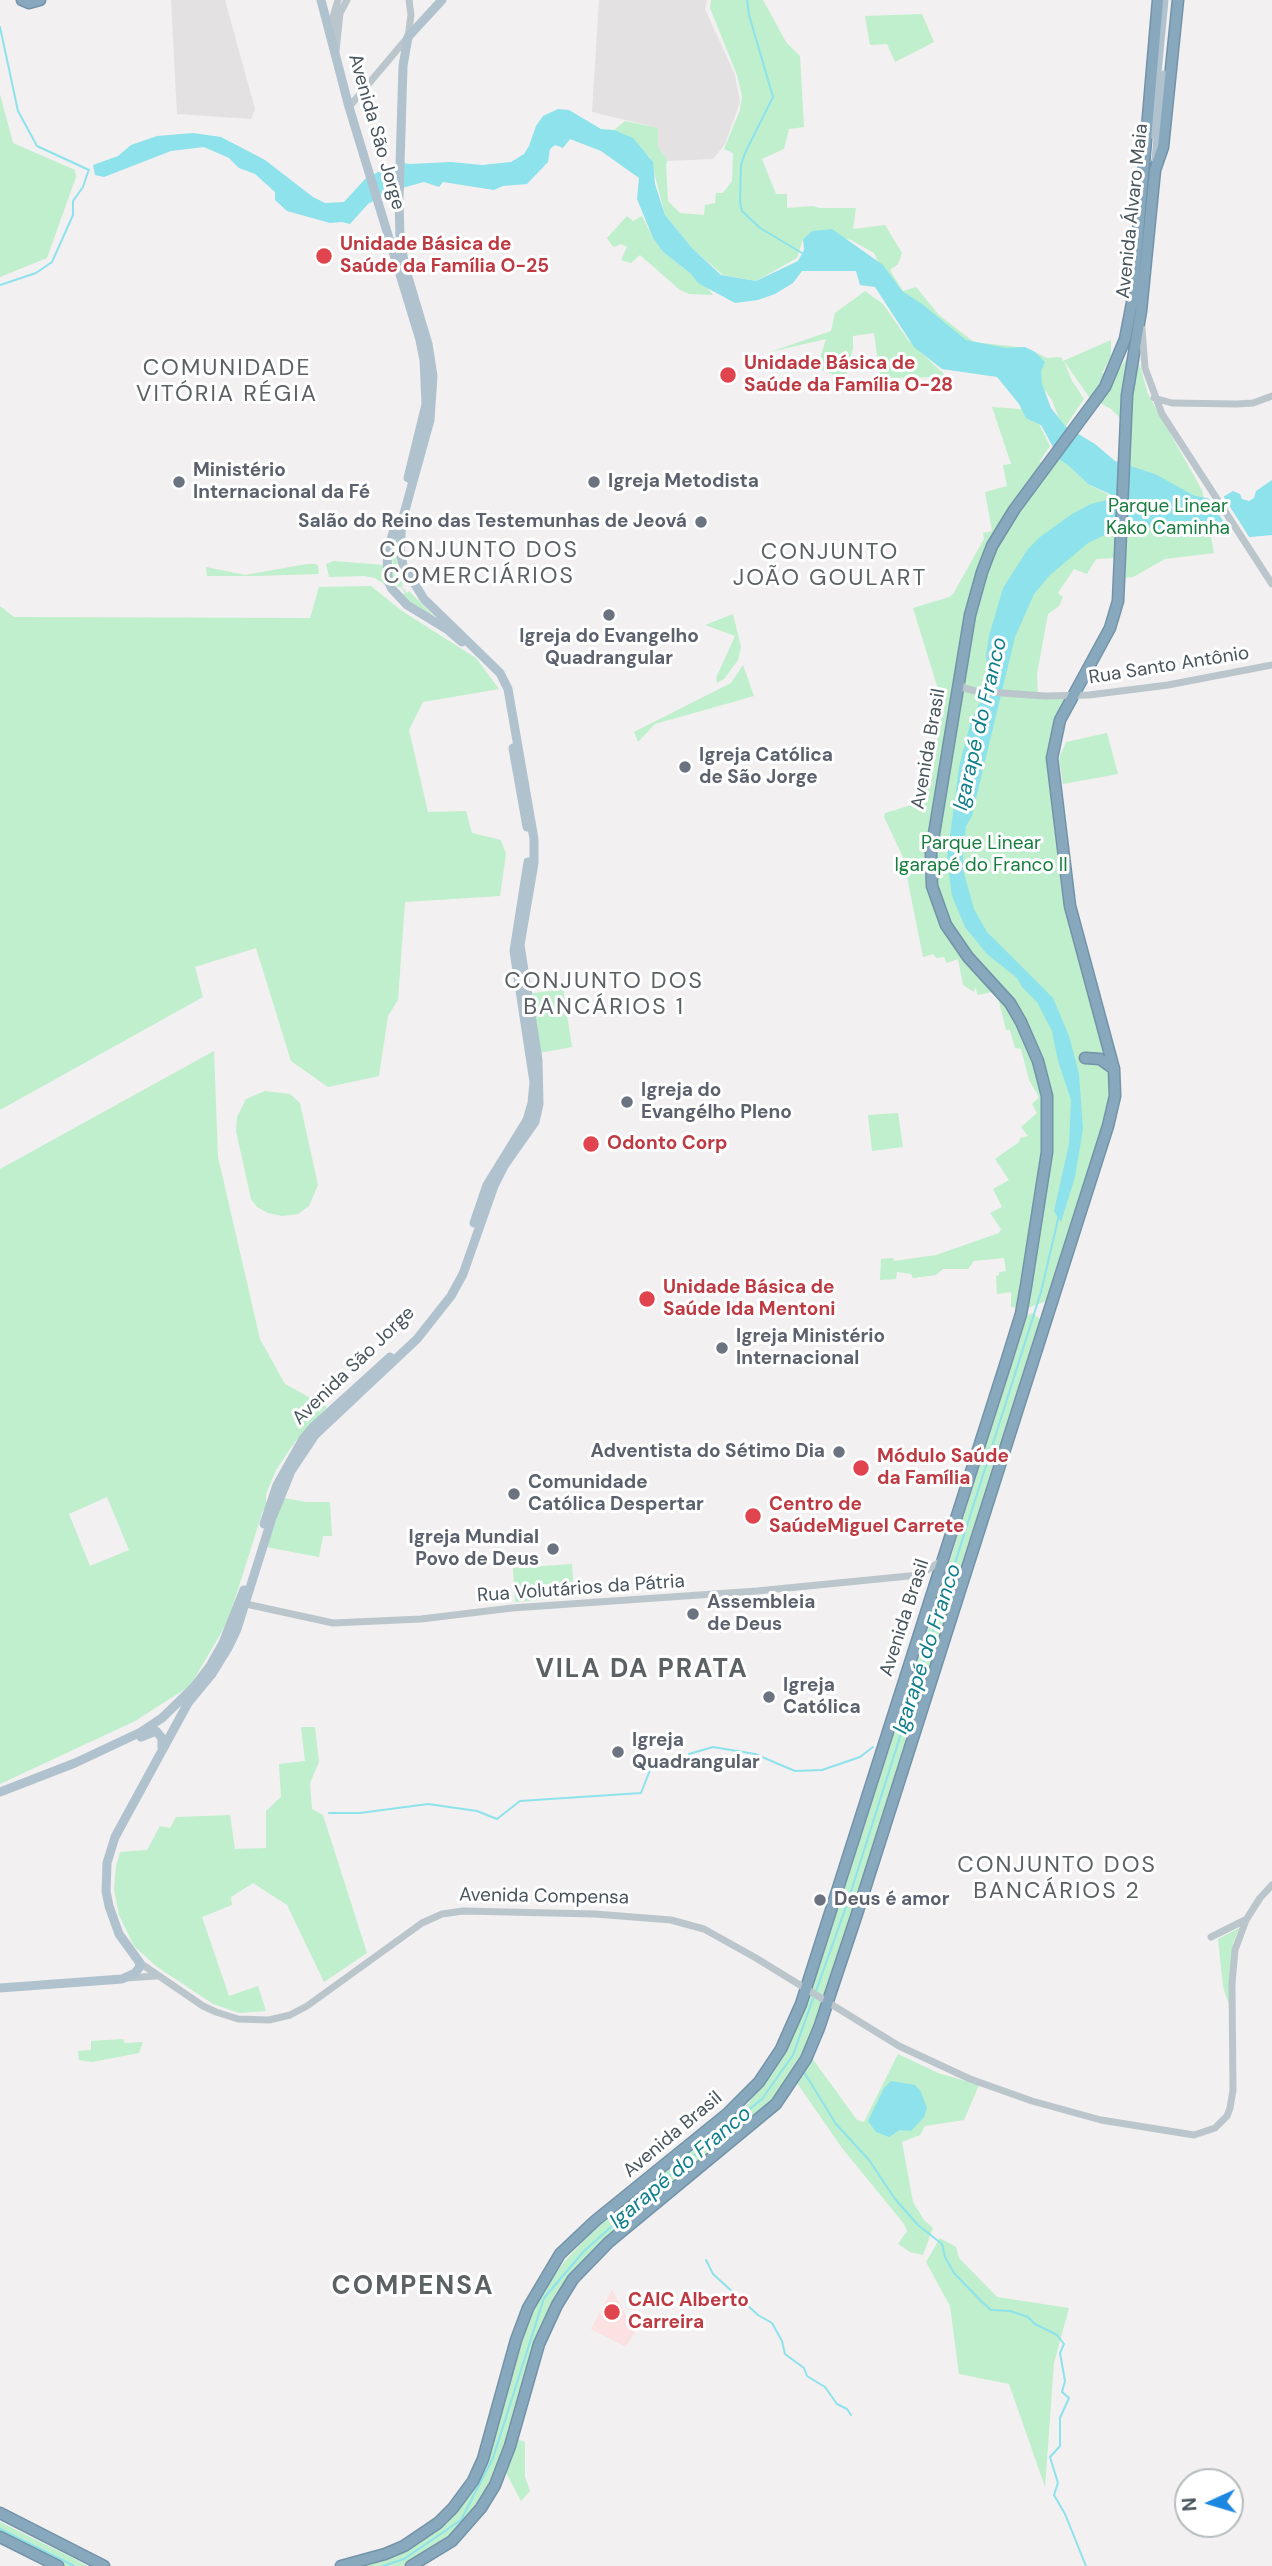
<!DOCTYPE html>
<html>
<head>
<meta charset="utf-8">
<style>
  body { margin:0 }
  #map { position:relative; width:1272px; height:2566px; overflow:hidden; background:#f2f0f0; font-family:"DM Sans",sans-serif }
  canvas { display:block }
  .north { position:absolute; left:1174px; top:2468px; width:70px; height:70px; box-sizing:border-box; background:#fff; border:2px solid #b6bbbe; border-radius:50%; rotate:266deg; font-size:19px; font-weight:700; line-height:28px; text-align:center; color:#48555d }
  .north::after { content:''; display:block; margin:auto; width:24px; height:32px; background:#1c87e0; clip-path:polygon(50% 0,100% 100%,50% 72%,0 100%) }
</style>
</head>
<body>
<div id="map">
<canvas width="1272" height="2566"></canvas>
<div class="north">N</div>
</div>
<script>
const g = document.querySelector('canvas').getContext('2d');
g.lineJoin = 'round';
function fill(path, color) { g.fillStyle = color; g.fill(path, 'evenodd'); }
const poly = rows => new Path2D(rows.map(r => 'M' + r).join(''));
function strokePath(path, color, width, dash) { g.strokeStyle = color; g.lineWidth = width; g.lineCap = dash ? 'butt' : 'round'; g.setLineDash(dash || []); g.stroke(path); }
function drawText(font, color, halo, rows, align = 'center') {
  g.font = font + ' "DM Sans",sans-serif'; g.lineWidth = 6; g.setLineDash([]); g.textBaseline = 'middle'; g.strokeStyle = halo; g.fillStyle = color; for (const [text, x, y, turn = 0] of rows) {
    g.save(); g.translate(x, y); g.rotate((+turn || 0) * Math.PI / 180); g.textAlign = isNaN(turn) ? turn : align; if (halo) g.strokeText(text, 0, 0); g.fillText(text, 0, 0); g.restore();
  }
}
const education = poly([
  [171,0,225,0,255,109,251,119,177,114],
  [599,0,707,0,705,9,735,75,740,102,725,144,713,159,668,161,658,147,658,128,592,112]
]);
const medical = poly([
  [612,2290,635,2332,626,2347,591,2329]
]);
const green = poly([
  [711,0,763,0,786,42,800,56,804,127,789,129,784,149,762,159,776,194,787,194,787,208,813,206,820,208,856,208,853,229,885,225,902,253,898,264,890,270,903,291,916,287,939,315,974,342,1027,348,1047,358,1061,357,1063,361,1111,340,1111,356,1102,373,1114,377,1130,353,1137,356,1148,394,1202,490,1214,553,1165,559,1133,577,1125,578,1131,421,1119,417,1111,409,1089,397,1064,361,1071,379,1084,399,1063,430,1052,400,1028,368,970,361,893,293,874,253,851,240,812,231,803,239,797,258,756,281,723,275,692,248,665,215,650,157,614,130,625,121,658,128,658,147,668,161,666,164,668,201,680,213,704,215,705,205,715,203,716,193,723,193,732,181,733,153,724,149,740,110,742,96,737,75,710,8],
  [922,14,934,42,895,62,887,44,870,45,865,16],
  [0,94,13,143,75,170,76,177,47,258,0,277],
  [627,216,633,221,642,216,653,238,663,252,690,273,698,283,708,288,713,295,689,294,680,290,640,255,631,263,621,260,627,247,621,244,613,247,607,238],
  [865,291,883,304,908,340,947,377,880,378,874,333,853,336,853,348,845,379,817,368,826,339,770,352,831,331,835,313],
  [992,407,1032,410,1050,446,1039,462,1060,460,1069,466,1088,484,1115,498,1114,558,1096,559,1087,574,1074,569,1058,593,1063,597,1059,606,1048,614,1037,674,1038,698,1067,699,1052,730,1049,760,1061,859,1105,1044,1111,1082,1107,1122,1051,1296,1044,1302,1025,1309,1011,1307,1011,1292,997,1294,996,1276,999,1275,999,1272,1006,1271,1004,1258,974,1261,968,1269,943,1269,936,1275,913,1278,911,1274,897,1272,896,1279,880,1280,881,1259,893,1258,894,1261,936,1255,999,1233,1001,1229,990,1213,1002,1207,993,1189,1009,1180,995,1159,1019,1142,1020,1138,1028,1136,1021,1127,1037,1113,1032,1104,1039,1097,1029,1080,1021,1049,1015,1048,1010,1030,1006,1030,998,998,992,992,978,995,975,987,974,992,963,985,958,959,947,963,944,957,936,958,933,954,923,957,903,857,884,817,885,813,908,806,918,799,928,786,941,720,937,686,913,608,949,597,953,594,984,539,983,533,992,531,985,492,1007,486,1003,465,1011,464],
  [396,534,398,534,399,564,396,564,395,571,403,581,402,587,407,593,409,591,441,623,400,596,405,593,401,587,395,586,391,579,391,572,394,571,392,559],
  [334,561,384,565,386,585,375,578,364,576,329,577,326,564],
  [307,564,316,564,318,566,319,574,256,576,207,576,206,567,245,575],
  [371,586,402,611,476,658,499,689,423,702,409,730,428,812,466,811,472,833,501,840,506,854,500,896,405,902,398,1000,388,1016,379,1076,328,1087,291,1061,256,948,195,967,203,997,0,1110,0,606,14,617,310,618,319,587],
  [733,614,741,647,738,660,724,679,717,683,716,678,735,636,705,625],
  [743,665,754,696,655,724,638,742,634,732,731,683],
  [1107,733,1118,774,1063,784,1059,759,1066,742],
  [563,989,572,1047,539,1053,528,994],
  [214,1051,218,1157,260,1339,285,1384,327,1407,294,1443,276,1470,266,1494,266,1509,263,1510,228,1621,190,1686,135,1721,0,1784,0,1169],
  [107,1497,129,1550,90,1566,69,1514],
  [265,1091,290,1094,300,1103,318,1185,309,1206,298,1214,282,1216,268,1213,257,1207,251,1199,236,1131,237,1117,246,1099],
  [898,1113,903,1147,872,1151,868,1115],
  [1032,1313,1040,1319,1036,1338,886,1809,824,1994,823,2007,796,2066,783,2087,768,2105,577,2266,535,2341,504,2449,494,2472,483,2495,453,2534,404,2566,362,2566,413,2547,436,2529,447,2524,490,2448,528,2320,542,2291,565,2261,591,2233,748,2104,787,2050,808,1999,946,1574,1025,1317],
  [284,1498,306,1502,330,1502,332,1536,323,1536,319,1557,266,1547],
  [572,1564,574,1597,515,1602,513,1568],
  [301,1727,315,1727,319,1762,310,1783,312,1809,323,1815,367,1953,324,1982,287,1905,253,1883,231,1897,232,1905,202,1917,229,1996,258,1986,266,2011,239,2013,213,2004,156,1966,134,1946,119,1915,114,1890,116,1866,120,1852,147,1850,160,1826,170,1828,176,1817,230,1815,235,1849,266,1848,266,1811,281,1797,279,1764,305,1761],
  [1239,1928,1233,1944,1229,2005,1223,1987,1218,1939],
  [123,2039,125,2043,143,2042,139,2053,92,2062,79,2060,78,2051,91,2050,91,2041],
  [898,2054,938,2073,979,2085,964,2120,925,2126,920,2135,902,2142,913,2202,924,2220,933,2228,923,2255,910,2252,898,2244,907,2231,904,2224,842,2148,797,2083,812,2058,857,2120,864,2122],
  [940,2238,956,2247,959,2258,997,2297,1069,2308,1054,2363,1045,2487,1009,2384,959,2374,950,2306,926,2262],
  [515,2439,525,2442,525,2477,530,2491,521,2501,505,2471],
  [0,2522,75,2559,87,2566,60,2566,0,2536]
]);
const water = poly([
  [558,109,569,110,601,129,614,130,633,138,653,162,655,184,665,215,692,248,721,275,756,281,798,261,804,250,803,239,812,231,832,229,883,265,902,291,922,304,966,340,1006,348,1025,347,1035,352,1045,362,1041,371,1042,384,1051,408,1065,426,1095,444,1115,461,1155,474,1195,496,1218,500,1233,491,1240,494,1242,499,1249,501,1254,498,1256,491,1272,480,1272,535,1240,538,1220,532,1182,537,1139,525,1111,532,1088,543,1050,575,1034,594,1015,637,979,786,972,816,966,826,963,856,964,873,974,909,987,932,1053,998,1069,1036,1079,1074,1083,1129,1075,1177,1061,1222,1054,1211,1069,1144,1071,1100,1058,1061,1052,1031,1037,1002,1022,987,1017,978,987,954,965,927,952,896,947,859,959,767,971,721,984,693,988,675,986,656,989,636,1003,588,1028,549,1040,537,1072,514,1091,504,1115,498,1114,496,1088,484,1069,466,1060,460,1041,425,1026,418,1019,404,997,377,942,369,914,347,875,287,860,285,856,271,802,271,793,283,775,294,758,300,735,303,698,283,690,273,663,252,653,238,637,199,639,178,601,151,570,139,563,148,555,145,550,149,548,162,527,184,503,186,494,190,443,182,439,187,424,182,391,191,368,204,350,224,342,222,330,223,287,211,275,200,275,192,255,174,239,168,229,158,204,147,171,151,104,177,95,175,93,165,118,156,131,145,157,136,193,133,221,137,265,160,313,197,325,203,344,202,365,179,397,162,410,164,451,162,482,165,511,162,524,154,529,146,536,126,543,116],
  [891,2081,915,2085,921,2092,927,2108,924,2117,911,2131,900,2130,889,2137,876,2132,868,2121,884,2088]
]);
const pier = poly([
  [1206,494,1217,496,1222,494,1251,540,1235,540]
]);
const stream = poly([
  [747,0,749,15,773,97,745,153,741,165,740,202,742,211,760,228,802,253],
  [0,27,18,111,37,146,89,170],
  [0,285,36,273,52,262,73,215,73,201,83,187,88,172],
  [689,1754,713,1747,755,1754,795,1771,822,1770,860,1757,873,1747],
  [329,1813,360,1813,428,1804,477,1811,497,1819,520,1801,641,1793,652,1765,673,1759],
  [816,1991,847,1904,1041,1292,1059,1215],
  [804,2072,836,2124,869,2160,895,2199,918,2225,942,2244,945,2257,954,2273,981,2301,991,2310,1010,2311,1028,2317,1035,2324,1057,2335,1064,2344,1060,2353,1065,2381,1062,2392,1069,2398,1060,2418,1060,2446,1050,2457,1058,2483,1054,2495,1065,2514,1086,2566],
  [706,2260,713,2274,758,2315,772,2323,782,2341,785,2354,804,2368,807,2376,825,2387,837,2404,847,2409,851,2415],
  [0,2529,74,2566],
  [383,2566,404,2559,461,2520,493,2458,544,2298,584,2251,669,2176,762,2099,793,2055,814,1996]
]);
const minor = poly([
  [332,33,333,17,338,0],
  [336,51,340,13,347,0],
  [349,107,408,37,411,15,409,0],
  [1142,329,1145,368,1162,414,1272,584],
  [1154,398,1172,403,1237,404,1253,403,1272,396],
  [959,682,964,688,975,691,1045,696,1089,695,1168,685,1272,665],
  [246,1604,333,1623,421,1619,512,1608,757,1591,919,1575,940,1562],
  [1211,1937,1245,1920],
  [140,1963,203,2006,216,2012,238,2019,269,2020,290,2015,307,2006,422,1923,442,1914,463,1911,595,1914,671,1920,704,1929,756,1958,899,2046,970,2079,1032,2101,1101,2120,1194,2135,1215,2128,1227,2116,1230,2108,1233,2090,1232,1984,1235,1950,1246,1920,1260,1898,1272,1885],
  [126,1978,156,1976]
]);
const major = poly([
  [321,0,349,107,420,340,424,360,426,404,408,478],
  [1151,134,1164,0],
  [1156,159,1164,75],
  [397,519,387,553,388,581,392,589,407,605,448,630,462,642],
  [513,748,527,827],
  [474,1223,487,1185,527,1120,532,1103,534,1082,514,951,528,862],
  [264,1524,277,1485,303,1439,314,1426,390,1357],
  [141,1737,156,1731,162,1738,162,1747],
  [0,1792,75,1763,141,1732,162,1718,194,1687,210,1666,223,1643,244,1590],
  [0,1988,122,1979,135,1973,139,1968,140,1963,119,1934,109,1906,106,1891,107,1863,115,1837,188,1703,212,1674,228,1648,237,1629,272,1518,291,1471,315,1435,417,1339,451,1296,463,1274,494,1186,504,1166,535,1122,539,1104,538,1060,520,945,534,863,534,839,508,689,500,673,424,599,403,565,400,549,402,521,430,420,433,376,428,344,405,267,400,238,399,198,403,66,408,37,442,0]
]);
const highway = poly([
  [22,0,29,3,40,0],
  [1085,1058,1100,1059,1114,1069],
  [0,2513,104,2566],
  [0,2537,58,2566],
  [341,2566,385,2554,404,2546,438,2523,453,2508,473,2481,483,2459,516,2340,528,2308,560,2254,595,2221,727,2114,759,2082,781,2049,801,2004,1007,1359,1021,1314,1026,1286,1047,1152,1047,1096,1038,1061,1021,1022,1010,1003,968,957,946,925,932,886,931,852,970,615,982,572,992,546,1014,510,1105,387,1125,339,1132,303,1158,0],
  [411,2566,452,2541,481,2508,495,2485,510,2446,539,2344,557,2305,573,2279,609,2242,776,2104,806,2059,819,2028,856,1917,1108,1126,1115,1096,1114,1069,1070,906,1052,758,1060,720,1110,628,1118,601,1127,395,1141,311,1155,170,1163,147,1178,0]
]);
const markers = [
  [324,256,9,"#e0444e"],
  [728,375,9,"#e0444e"],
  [179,482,7,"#6b7280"],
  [594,482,7,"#6b7280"],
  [701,522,7,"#6b7280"],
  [609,615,7,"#6b7280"],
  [685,767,7,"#6b7280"],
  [627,1102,7,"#6b7280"],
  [591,1144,9,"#e0444e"],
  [647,1299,9,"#e0444e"],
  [722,1348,7,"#6b7280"],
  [839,1452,7,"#6b7280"],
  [861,1468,9,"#e0444e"],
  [514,1494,7,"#6b7280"],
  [753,1516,9,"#e0444e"],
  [553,1549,7,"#6b7280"],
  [693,1614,7,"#6b7280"],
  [769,1697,7,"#6b7280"],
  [618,1752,7,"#6b7280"],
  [820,1900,7,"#6b7280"],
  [612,2312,9,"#e0444e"]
];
const streetNames = [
  ["Avenida São Jorge",376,132,74],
  ["Avenida Álvaro Maia",1133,211,-84],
  ["Rua Santo Antônio",1169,666,-9],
  ["Avenida Brasil",929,749,-80],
  ["Avenida São Jorge",354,1366,-44],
  ["Rua Volutários da Pátria",581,1589,-4],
  ["Avenida Brasil",905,1618,-72],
  ["Avenida Compensa",544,1897,1],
  ["Avenida Brasil",673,2135,-40]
];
const healthNames = [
  ["Unidade Básica de",340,245],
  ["Saúde da Família O-25",340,267],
  ["Unidade Básica de",744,364],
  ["Saúde da Família O-28",744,386],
  ["Odonto Corp",607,1144],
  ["Unidade Básica de",663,1288],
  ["Saúde Ida Mentoni",663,1310],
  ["Módulo Saúde",877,1457],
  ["da Família",877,1479],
  ["Centro de",769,1505],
  ["SaúdeMiguel Carrete",769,1527],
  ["CAIC Alberto",628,2301],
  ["Carreira",628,2323]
];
const worshipNames = [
  ["Ministério",193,471],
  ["Internacional da Fé",193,493],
  ["Igreja Metodista",608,482],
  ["Salão do Reino das Testemunhas de Jeová",687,522,"right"],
  ["Igreja do Evangelho",609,637,"center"],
  ["Quadrangular",609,659,"center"],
  ["Igreja Católica",699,756],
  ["de São Jorge",699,778],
  ["Igreja do",641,1091],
  ["Evangélho Pleno",641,1113],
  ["Igreja Ministério",736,1337],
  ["Internacional",736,1359],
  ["Adventista do Sétimo Dia",825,1452,"right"],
  ["Comunidade",528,1483],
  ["Católica Despertar",528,1505],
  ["Igreja Mundial",539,1538,"right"],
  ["Povo de Deus",539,1560,"right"],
  ["Assembleia",707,1603],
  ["de Deus",707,1625],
  ["Igreja",783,1686],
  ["Católica",783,1708],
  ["Igreja",632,1741],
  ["Quadrangular",632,1763],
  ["Deus é amor",834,1900]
];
const parkNames = [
  ["Parque Linear",1168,507],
  ["Kako Caminha",1168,529],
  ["Parque Linear",981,844],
  ["Igarapé do Franco II",981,866]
];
const waterNames = [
  ["Igarapé do Franco",981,724,-77],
  ["Igarapé do Franco",928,1649,-72],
  ["Igarapé do Franco",681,2168,-40]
];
const quarterNames = [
  ["COMUNIDADE",227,369],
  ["VITÓRIA RÉGIA",227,395],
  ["CONJUNTO DOS",479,551],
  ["COMERCIÁRIOS",479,577],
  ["CONJUNTO",830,553],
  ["JOÃO GOULART",830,579],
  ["CONJUNTO DOS",604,982],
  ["BANCÁRIOS 1",604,1008],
  ["CONJUNTO DOS",1057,1866],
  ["BANCÁRIOS 2",1057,1892]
];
const districtNames = [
  ["VILA DA PRATA",642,1670],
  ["COMPENSA",413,2287]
];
fill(education, '#e3e1e2');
fill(medical, '#fbe1e1');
fill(green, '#bfefcc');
fill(water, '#8de2eb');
fill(pier, '#f2f0f0');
strokePath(stream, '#8de2eb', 2);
strokePath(highway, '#7393a9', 13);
strokePath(minor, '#bbc6cc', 7);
strokePath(major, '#b0c2ce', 9);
strokePath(highway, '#88a8bd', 10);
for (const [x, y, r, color] of markers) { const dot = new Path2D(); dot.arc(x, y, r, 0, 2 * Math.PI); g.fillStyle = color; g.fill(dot); strokePath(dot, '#fff', 2.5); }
drawText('19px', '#48555d', '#fff', streetNames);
drawText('bold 19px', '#be3a42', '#fff', healthNames, 'left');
drawText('bold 19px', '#5b616d', '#fff', worshipNames, 'left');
drawText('19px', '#187e40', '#fff', parkNames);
drawText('italic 21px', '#0f7f8b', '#fff', waterNames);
g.letterSpacing = '2px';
drawText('23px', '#5c6164', '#fff', quarterNames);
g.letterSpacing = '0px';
g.letterSpacing = '2px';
drawText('bold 26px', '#5c6164', '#fff', districtNames);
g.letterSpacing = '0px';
</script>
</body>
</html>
